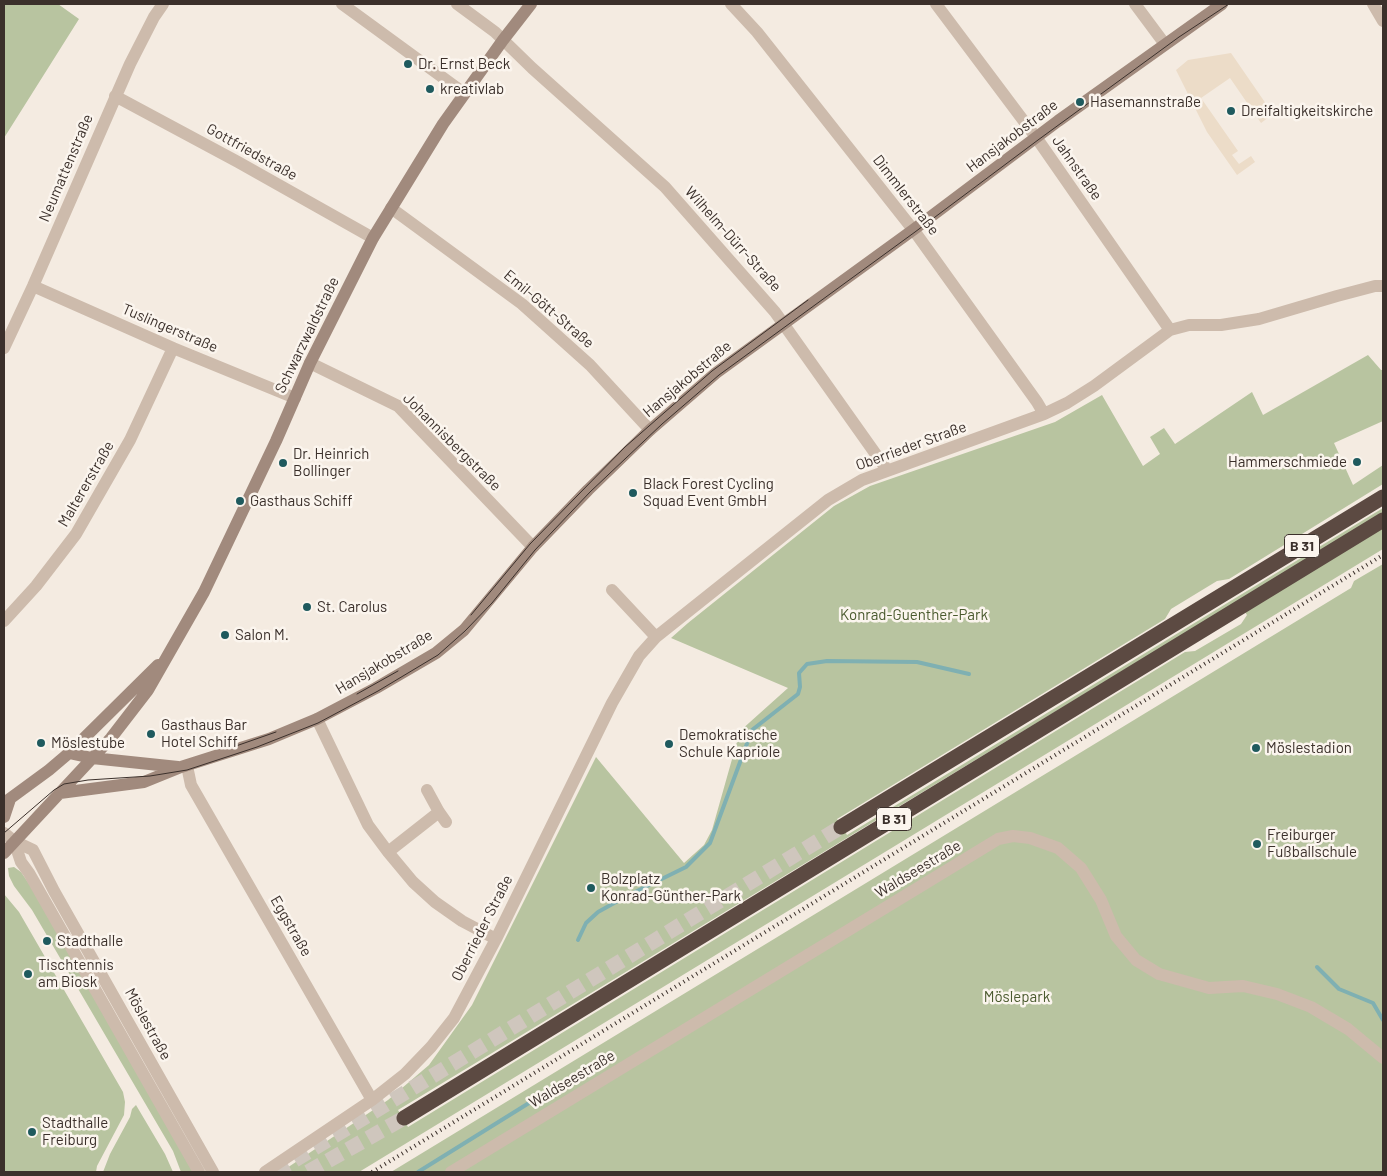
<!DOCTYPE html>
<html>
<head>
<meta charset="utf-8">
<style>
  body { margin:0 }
  #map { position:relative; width:1387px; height:1176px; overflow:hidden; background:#f4ebe1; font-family:Barlow,sans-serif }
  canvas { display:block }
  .frame { position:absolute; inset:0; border:5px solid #3b302b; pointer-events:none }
</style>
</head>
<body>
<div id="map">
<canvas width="1387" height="1176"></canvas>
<div class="frame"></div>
</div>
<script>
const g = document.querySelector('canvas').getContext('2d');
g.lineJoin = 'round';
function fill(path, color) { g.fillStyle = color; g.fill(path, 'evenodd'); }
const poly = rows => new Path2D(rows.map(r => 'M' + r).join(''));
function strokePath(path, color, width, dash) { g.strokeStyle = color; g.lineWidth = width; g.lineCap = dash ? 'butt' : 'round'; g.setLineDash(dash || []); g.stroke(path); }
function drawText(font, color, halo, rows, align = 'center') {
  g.font = font + ' Barlow,sans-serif'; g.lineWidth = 5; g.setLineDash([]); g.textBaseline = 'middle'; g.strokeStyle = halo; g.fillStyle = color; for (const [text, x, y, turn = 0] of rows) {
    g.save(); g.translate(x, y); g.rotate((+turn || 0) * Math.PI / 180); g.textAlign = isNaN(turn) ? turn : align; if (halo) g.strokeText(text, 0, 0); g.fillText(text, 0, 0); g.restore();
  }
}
const green = poly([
  [4,4,58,4,79,19,4,138],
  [1368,355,1381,370,1383,370,1383,421,1334,443,1353,485,1383,465,1383,484,1229,579,1217,581,1171,609,1165,619,837,819,847,835,1383,508,1383,513,398,1110,408,1127,1185,652,1195,651,1241,624,1247,615,1245,612,1383,528,1383,549,359,1172,281,1172,388,1100,429,1065,472,1005,596,757,684,863,704,845,712,830,740,731,788,688,671,638,688,623,834,506,870,486,1055,422,1102,395,1143,466,1160,454,1150,437,1164,428,1175,444,1252,392,1263,415],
  [1383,564,1383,1172,391,1172,1351,588,1354,581],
  [14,867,21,872,36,894,194,1172,181,1172,173,1151,32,910,14,886,9,876,8,868],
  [4,894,19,912,123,1092,125,1102,124,1115,97,1166,96,1172,4,1172],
  [136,1105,165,1154,173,1172,103,1172,110,1154,130,1117,132,1109]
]);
const plaza = poly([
  [1231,53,1273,114,1261,123,1230,78,1201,98,1238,151,1232,155,1239,164,1251,156,1255,162,1237,175,1207,132,1176,70,1188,60]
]);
const stream = poly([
  [578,940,586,923,598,912,625,897,686,867,710,843,752,730,798,694,800,687,799,673,807,664,827,661,917,662,969,674],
  [1317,967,1339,989,1373,1003,1383,1020],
  [418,1172,529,1103]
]);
const highwayTunnel = poly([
  [275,1172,841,827],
  [308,1172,404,1118]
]);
const street = poly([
  [342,4,464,93],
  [457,4,495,32,532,68,665,187,775,312,887,470],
  [731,4,757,32,915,232,1037,402,1044,414],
  [936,4,1038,140,1170,330],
  [1135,4,1164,43],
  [1373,4,1383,21],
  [115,96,238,162,373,238],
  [391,208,522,304,590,365,650,430],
  [33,286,173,348,295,398],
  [4,348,33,286,130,64,154,17,163,4],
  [310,363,398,406,533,547],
  [612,590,656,637],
  [4,621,36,586,76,534,130,440,173,348],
  [317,719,368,825,388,852,413,882,435,902,462,921,496,939],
  [187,766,191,785,372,1100],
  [427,790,439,812,446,822],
  [4,833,14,841,33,850,54,891,213,1172],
  [14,841,21,862,29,873,199,1172],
  [388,852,439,812],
  [265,1172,372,1100,405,1074,431,1047,454,1018,496,939,612,703,639,656,656,637,828,500,862,480,1044,414,1067,403,1094,386,1170,330,1189,325,1221,325,1259,319,1337,296,1375,286,1383,286],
  [451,1172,998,839,1013,836,1030,838,1058,848,1081,868,1101,900,1116,936,1136,960,1159,974,1209,988,1243,986,1277,994,1311,1007,1348,1029,1383,1058]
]);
const secondary = poly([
  [69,753,92,758,178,767],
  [60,793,144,782,181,767,269,739,317,719,376,688,436,653,464,630,533,547,588,490,650,430,716,373,913,230,1058,121,1222,4],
  [4,803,49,770,69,753,158,665],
  [4,817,10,799],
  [4,853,111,738,148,690,204,592,276,441,310,363,373,238,443,124,503,40,531,4]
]);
const highway = poly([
  [841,827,1383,497],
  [404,1118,1383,520]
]);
const tram = poly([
  [471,615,530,544,625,447,712,371,808,300],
  [357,694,398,671],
  [236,746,276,732],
  [4,833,54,790,64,784,88,780,150,776,187,770,257,747,318,723,378,691,438,655,465,631,492,603,535,550,590,492,662,424,719,375,915,232,1038,140,1179,37,1229,4]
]);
const rail = poly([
  [372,1172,1383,555]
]);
const markers = [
  [408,64,5,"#1f5a5e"],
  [430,89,5,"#1f5a5e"],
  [1080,102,5,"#1f5a5e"],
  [1231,111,5,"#1f5a5e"],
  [1357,462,5,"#1f5a5e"],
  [283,463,5,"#1f5a5e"],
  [633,493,5,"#1f5a5e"],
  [240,501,5,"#1f5a5e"],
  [307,607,5,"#1f5a5e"],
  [225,635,5,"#1f5a5e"],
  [151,734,5,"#1f5a5e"],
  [41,743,5,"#1f5a5e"],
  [669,744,5,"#1f5a5e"],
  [1256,748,5,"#1f5a5e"],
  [1257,844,5,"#1f5a5e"],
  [591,888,5,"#1f5a5e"],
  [47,941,5,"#1f5a5e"],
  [28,974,5,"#1f5a5e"],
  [32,1132,5,"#1f5a5e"]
];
const shields = [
  [1302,546,35],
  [894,819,35]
];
const shieldNames = [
  ["B 31",1302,546],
  ["B 31",894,819]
];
const poiNames = [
  ["Dr. Ernst Beck",418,64],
  ["kreativlab",440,89],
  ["Hasemannstraße",1090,102],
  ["Dreifaltigkeitskirche",1241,111],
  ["Dr. Heinrich",293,454],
  ["Bollinger",293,471],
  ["Hammerschmiede",1347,462,"right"],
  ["Black Forest Cycling",643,484],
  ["Squad Event GmbH",643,501],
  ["Gasthaus Schiff",250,501],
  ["St. Carolus",317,607],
  ["Salon M.",235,635],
  ["Gasthaus Bar",161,725],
  ["Hotel Schiff",161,742],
  ["Demokratische",679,735],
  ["Schule Kapriole",679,752],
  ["Möslestube",51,743],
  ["Möslestadion",1266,748],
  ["Freiburger",1267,835],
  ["Fußballschule",1267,852],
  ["Bolzplatz",601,879],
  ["Konrad-Günther-Park",601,896],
  ["Stadthalle",57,941],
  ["Tischtennis",38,965],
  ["am Biosk",38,982],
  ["Stadthalle",42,1123],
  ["Freiburg",42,1140]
];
const streetNames = [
  ["Hansjakobstraße",1012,136,-37],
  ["Gottfriedstraße",252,152,29],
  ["Neumattenstraße",66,168,-67],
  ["Jahnstraße",1077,168,55],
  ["Dimmlerstraße",906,195,52],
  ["Wilhelm-Dürr-Straße",733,239,48],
  ["Emil-Gött-Straße",549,309,40],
  ["Tuslingerstraße",170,328,23],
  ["Schwarzwaldstraße",307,335,-64],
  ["Hansjakobstraße",687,379,-40],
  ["Johannisbergstraße",452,442,45],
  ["Oberrieder Straße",911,446,-20],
  ["Maltererstraße",86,484,-60],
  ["Hansjakobstraße",384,662,-31],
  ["Waldseestraße",918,869,-31],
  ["Eggstraße",291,926,60],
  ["Oberrieder Straße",482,928,-63],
  ["Möslestraße",148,1024,61],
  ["Waldseestraße",572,1079,-31]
];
const parkNames = [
  ["Konrad-Guenther-Park",914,615],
  ["Möslepark",1017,997]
];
fill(green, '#b8c4a0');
fill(plaza, '#ecdcc8');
strokePath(stream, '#7fb0b2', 4);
strokePath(highwayTunnel, '#cfc6bd', 15, [15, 8]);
strokePath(street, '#cdbbac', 12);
strokePath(secondary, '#a18a7d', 12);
strokePath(highway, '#5c4a42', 15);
strokePath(tram, '#3b302b', 1);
strokePath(rail, '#3b302b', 4, [1, 4]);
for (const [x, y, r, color] of markers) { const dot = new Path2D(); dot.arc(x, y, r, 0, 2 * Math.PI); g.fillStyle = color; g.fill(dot); strokePath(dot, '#fbf5ee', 2); }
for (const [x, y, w] of shields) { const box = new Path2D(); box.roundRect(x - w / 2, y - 11.5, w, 23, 4); g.fillStyle = '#fbf5ee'; g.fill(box); strokePath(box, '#3b302b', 1); }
drawText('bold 14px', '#3b302b', null, shieldNames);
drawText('15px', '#3b302b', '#fbf5ee', poiNames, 'left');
drawText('15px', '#3b302b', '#fbf5ee', streetNames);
drawText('15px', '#4a5a2e', '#fbf5ee', parkNames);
</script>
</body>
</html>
